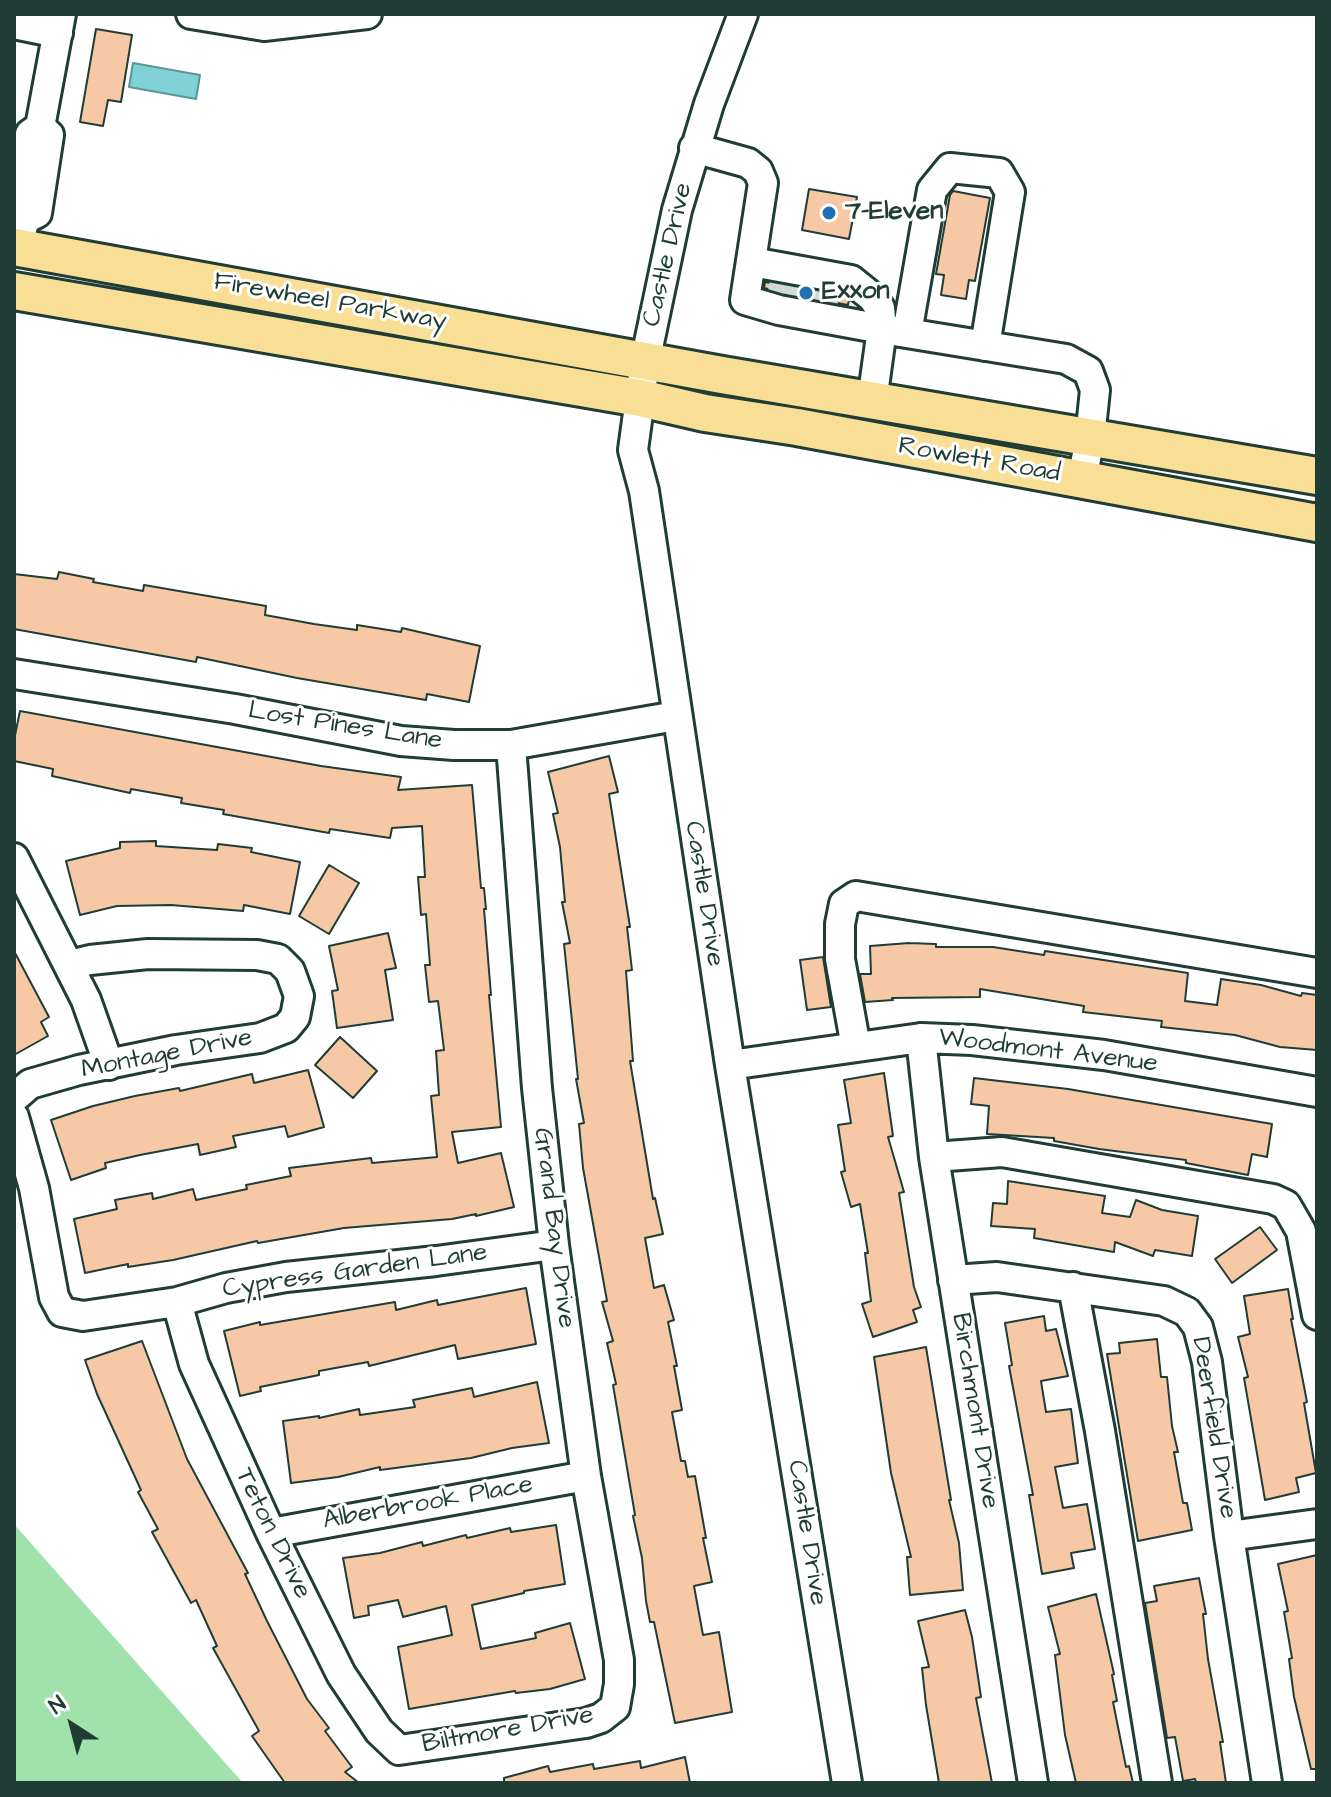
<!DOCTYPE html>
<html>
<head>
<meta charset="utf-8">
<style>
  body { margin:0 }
  #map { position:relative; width:1331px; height:1797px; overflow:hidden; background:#fff; font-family:"Architects Daughter",sans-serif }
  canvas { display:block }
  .frame { position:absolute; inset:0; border:16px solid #1f3d34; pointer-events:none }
  .north { position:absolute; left:32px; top:1685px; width:80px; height:80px; -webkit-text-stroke:6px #fff; paint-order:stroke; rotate:324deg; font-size:22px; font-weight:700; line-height:32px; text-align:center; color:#1f3d34 }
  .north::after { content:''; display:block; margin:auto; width:28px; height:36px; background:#1f3d34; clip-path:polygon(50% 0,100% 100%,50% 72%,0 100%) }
</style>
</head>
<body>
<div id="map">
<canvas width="1331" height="1797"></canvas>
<div class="frame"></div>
<div class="north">N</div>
</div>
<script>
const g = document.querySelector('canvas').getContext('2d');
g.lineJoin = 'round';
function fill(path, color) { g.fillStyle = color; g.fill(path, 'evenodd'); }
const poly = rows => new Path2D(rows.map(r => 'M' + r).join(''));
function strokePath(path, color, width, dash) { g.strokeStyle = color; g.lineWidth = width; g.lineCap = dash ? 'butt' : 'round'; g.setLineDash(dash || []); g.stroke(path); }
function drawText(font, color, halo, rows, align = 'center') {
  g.font = font + ' "Architects Daughter",sans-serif'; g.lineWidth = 6; g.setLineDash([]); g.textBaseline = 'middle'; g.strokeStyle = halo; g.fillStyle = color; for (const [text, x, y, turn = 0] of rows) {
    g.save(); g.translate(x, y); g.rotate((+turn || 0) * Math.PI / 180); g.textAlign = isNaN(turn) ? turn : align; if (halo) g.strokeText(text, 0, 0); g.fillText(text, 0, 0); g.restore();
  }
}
const green = poly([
  [14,1524,243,1783,14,1783]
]);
const water = poly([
  [133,63,200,75,196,99,129,87,133,63]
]);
const building = poly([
  [96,29,132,35,121,102,108,100,103,126,80,122,96,29],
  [809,189,857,197,849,239,802,230,809,189],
  [953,191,990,198,975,281,969,280,966,299,941,295,944,275,936,274,950,195,953,191],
  [765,282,844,296,849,300,848,305,783,293,764,288,765,282],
  [59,572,94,579,93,582,143,591,144,585,266,606,265,615,314,624,357,630,357,625,401,632,402,628,480,646,469,702,427,694,426,700,297,678,197,657,196,662,14,629,14,574,57,579,59,572],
  [20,711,321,766,401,777,398,790,472,785,481,888,484,888,486,909,484,909,491,995,489,995,501,1127,452,1132,458,1163,501,1153,514,1207,476,1216,476,1214,452,1219,344,1228,258,1243,257,1241,173,1260,128,1267,128,1264,85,1273,74,1219,117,1209,115,1200,152,1193,153,1199,193,1189,196,1200,247,1189,246,1185,291,1176,289,1168,371,1158,372,1163,437,1157,431,1096,439,1095,436,1051,444,1050,438,1001,429,1002,425,965,430,965,426,914,421,915,418,877,425,877,422,826,392,828,390,838,330,829,329,833,223,814,224,810,181,803,182,798,131,789,130,793,52,776,53,769,14,761,14,740,20,711],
  [609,756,618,792,609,794,630,927,627,927,632,970,626,971,633,1061,630,1061,653,1199,655,1198,663,1234,645,1238,654,1288,664,1285,674,1320,668,1322,677,1366,674,1366,682,1410,672,1412,681,1461,685,1461,688,1477,695,1476,706,1538,703,1538,712,1582,694,1586,703,1635,719,1632,732,1712,675,1723,654,1622,650,1622,646,1601,642,1558,633,1516,635,1515,613,1385,616,1384,607,1343,613,1341,602,1302,607,1301,583,1168,579,1124,584,1123,576,1079,578,1079,564,944,570,943,562,902,565,902,560,847,553,814,558,813,548,772,609,756],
  [156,841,156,846,217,850,218,844,252,848,251,852,300,862,290,914,244,905,243,911,171,905,117,906,80,915,66,861,120,848,120,842,156,841],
  [329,865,359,883,329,934,299,916,329,865],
  [388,933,396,968,385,970,393,1020,337,1028,332,991,338,990,329,946,388,933],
  [909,943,936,944,936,947,993,947,1044,955,1045,951,1188,973,1185,1001,1217,1005,1221,979,1261,985,1301,996,1302,993,1317,995,1317,1050,1280,1047,1235,1035,1161,1027,1162,1021,1083,1012,1084,1006,980,989,980,997,892,998,893,1000,865,1002,860,974,871,974,870,946,909,943],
  [14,951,49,1017,41,1022,48,1036,14,1055,14,951],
  [823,957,831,1007,807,1010,800,960,823,957],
  [340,1037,377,1071,353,1098,315,1065,340,1037],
  [308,1070,324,1127,288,1137,285,1126,233,1136,236,1147,200,1155,198,1144,140,1155,105,1163,106,1168,71,1180,51,1120,93,1106,135,1096,179,1088,180,1091,252,1074,254,1083,308,1070],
  [884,1073,893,1136,888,1137,904,1192,899,1193,914,1287,921,1307,913,1310,917,1322,873,1337,862,1304,871,1301,865,1253,868,1253,860,1204,851,1207,841,1172,845,1171,838,1125,851,1123,844,1080,884,1073],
  [974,1078,1068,1089,1272,1124,1267,1157,1252,1154,1248,1175,1186,1163,1186,1160,1099,1149,1054,1141,1054,1138,987,1134,989,1106,971,1104,974,1078],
  [1008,1181,1105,1196,1102,1213,1130,1217,1136,1200,1162,1210,1198,1216,1192,1256,1155,1250,1153,1256,1115,1242,1114,1252,1034,1238,1035,1229,991,1226,993,1203,1007,1204,1008,1181],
  [1260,1227,1277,1250,1232,1283,1215,1259,1260,1227],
  [526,1288,536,1344,458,1359,455,1345,369,1366,368,1362,319,1371,319,1375,260,1387,261,1391,240,1396,224,1331,260,1322,260,1325,395,1302,396,1310,437,1300,438,1305,526,1288],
  [1288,1289,1293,1319,1291,1319,1307,1402,1304,1403,1316,1473,1296,1478,1299,1492,1265,1500,1244,1378,1248,1377,1238,1337,1250,1334,1244,1296,1288,1289],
  [1044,1316,1046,1331,1056,1329,1068,1376,1041,1381,1046,1412,1071,1409,1078,1463,1055,1467,1063,1508,1087,1504,1095,1549,1071,1553,1074,1568,1042,1574,1029,1495,1033,1495,1009,1366,1012,1365,1005,1323,1044,1316],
  [1157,1339,1161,1377,1167,1377,1172,1426,1178,1452,1174,1452,1183,1503,1187,1503,1192,1530,1138,1541,1107,1354,1120,1353,1119,1343,1157,1339],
  [142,1341,187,1459,248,1573,245,1574,267,1621,307,1699,329,1728,325,1731,352,1767,345,1772,359,1783,285,1783,252,1736,259,1731,213,1648,217,1646,196,1600,191,1603,152,1532,158,1529,138,1492,141,1490,97,1394,85,1360,142,1341],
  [926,1347,951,1500,949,1500,959,1543,963,1590,910,1595,907,1557,911,1557,891,1473,874,1357,926,1347],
  [537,1382,549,1443,512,1448,471,1458,380,1470,380,1467,338,1477,291,1483,283,1421,319,1416,319,1418,359,1409,360,1415,415,1407,413,1400,472,1388,474,1397,537,1382],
  [556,1525,565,1584,524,1591,524,1593,472,1605,481,1649,536,1638,535,1633,570,1623,585,1679,550,1689,516,1693,515,1691,409,1709,398,1647,452,1635,446,1606,403,1617,398,1600,368,1606,369,1615,354,1618,343,1558,380,1553,422,1542,423,1546,466,1535,467,1538,510,1528,511,1532,556,1525],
  [1317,1555,1317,1769,1311,1769,1294,1697,1289,1659,1292,1658,1284,1612,1288,1611,1278,1564,1317,1555],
  [1199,1578,1206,1614,1203,1614,1208,1659,1223,1742,1220,1742,1226,1783,1196,1783,1195,1779,1183,1781,1175,1737,1167,1738,1145,1603,1157,1601,1154,1586,1199,1578],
  [1096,1594,1114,1674,1112,1675,1117,1701,1113,1702,1126,1767,1129,1766,1133,1783,1076,1783,1065,1735,1055,1655,1060,1654,1048,1607,1096,1594],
  [965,1610,972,1637,981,1697,976,1698,992,1783,939,1783,926,1705,922,1668,929,1667,918,1621,965,1610],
  [685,1757,690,1783,504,1783,504,1778,548,1766,550,1772,593,1764,594,1769,640,1761,641,1768,685,1757]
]);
const minorTunnel = poly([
  [781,297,784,281],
  [801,300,805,284],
  [823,304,827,288]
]);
const minor = poly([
  [191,14,264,26,367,14],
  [743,14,709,104,677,210,645,362,633,450,644,491,730,1065,847,1783],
  [14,24,58,33],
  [694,148,748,163,758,171,763,183,745,300,779,310,882,329,880,308,872,297,851,280,752,262],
  [25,219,16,209,30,134,40,127,61,14],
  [21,233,25,219,37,213,49,135,40,127],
  [907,333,932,190,950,168,999,173,1010,192,985,346],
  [872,401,882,329,1066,359,1088,371,1095,390,1090,438,1082,480],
  [14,674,235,709,401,741,454,745,511,745,676,716],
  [14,858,86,1000,109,1065],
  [921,1038,934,1157,1033,1783],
  [856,1047,840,959,840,924,844,904,856,896,1317,973],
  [730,1065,921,1038,972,1040,1104,1055,1317,1092],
  [14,1098,30,1084,79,1070,176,1050,260,1038,286,1028,295,1017,299,996,290,971,278,959,257,955,148,954,90,960,69,965],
  [14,1117,34,1188,54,1297,62,1312,83,1316,177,1302,226,1288,286,1277,436,1261,554,1245],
  [934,1157,1002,1152,1273,1199,1286,1205,1301,1231,1317,1315],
  [953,1280,997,1277,1164,1301,1187,1312,1198,1327,1207,1362,1229,1536,1267,1783],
  [1073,1287,1100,1431,1157,1783],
  [177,1302,194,1364,271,1533,341,1674,379,1731,399,1750,586,1723,601,1718,615,1707,619,1684,619,1660,586,1476,554,1245,537,1088,511,745],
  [271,1533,586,1476],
  [1229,1536,1317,1524]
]);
const major = poly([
  [14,247,722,375,1317,476],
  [14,291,640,398,705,413,797,427,1317,523]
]);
const markers = [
  [829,213,8,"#1f6fb2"],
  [806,293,8,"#1f6fb2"]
];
const poiNames = [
  ["7-Eleven",845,213],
  ["Exxon",822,293]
];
const streetNames = [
  ["Castle Drive",669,255,-77],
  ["Firewheel Parkway",330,303,10],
  ["Rowlett Road",979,461,10],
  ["Lost Pines Lane",345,727,9],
  ["Castle Drive",703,894,81],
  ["Woodmont Avenue",1048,1052,7],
  ["Montage Drive",167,1055,-11],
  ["Grand Bay Drive",553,1228,83],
  ["Cypress Garden Lane",355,1272,-8],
  ["Birchmont Drive",974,1411,81],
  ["Deerfield Drive",1213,1428,81],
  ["Alberbrook Place",428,1504,-10],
  ["Castle Drive",806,1533,81],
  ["Teton Drive",272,1534,64],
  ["Biltmore Drive",508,1731,-10]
];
fill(green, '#a1e2ac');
fill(water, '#81d2d7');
strokePath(water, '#5a9696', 2);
fill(building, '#f7c8a6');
strokePath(building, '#1f3d34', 2);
strokePath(minorTunnel, '#d2d8d6', 28, [28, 14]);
strokePath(minor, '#1f3d34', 34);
strokePath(major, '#1f3d34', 42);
strokePath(minor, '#fff', 28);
strokePath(major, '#f9df96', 36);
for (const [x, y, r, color] of markers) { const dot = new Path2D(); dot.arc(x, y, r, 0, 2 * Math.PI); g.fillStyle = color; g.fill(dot); strokePath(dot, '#fff', 3); }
drawText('bold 26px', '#1f3d34', '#fff', poiNames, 'left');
drawText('26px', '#1f3d34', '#fff', streetNames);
</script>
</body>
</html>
